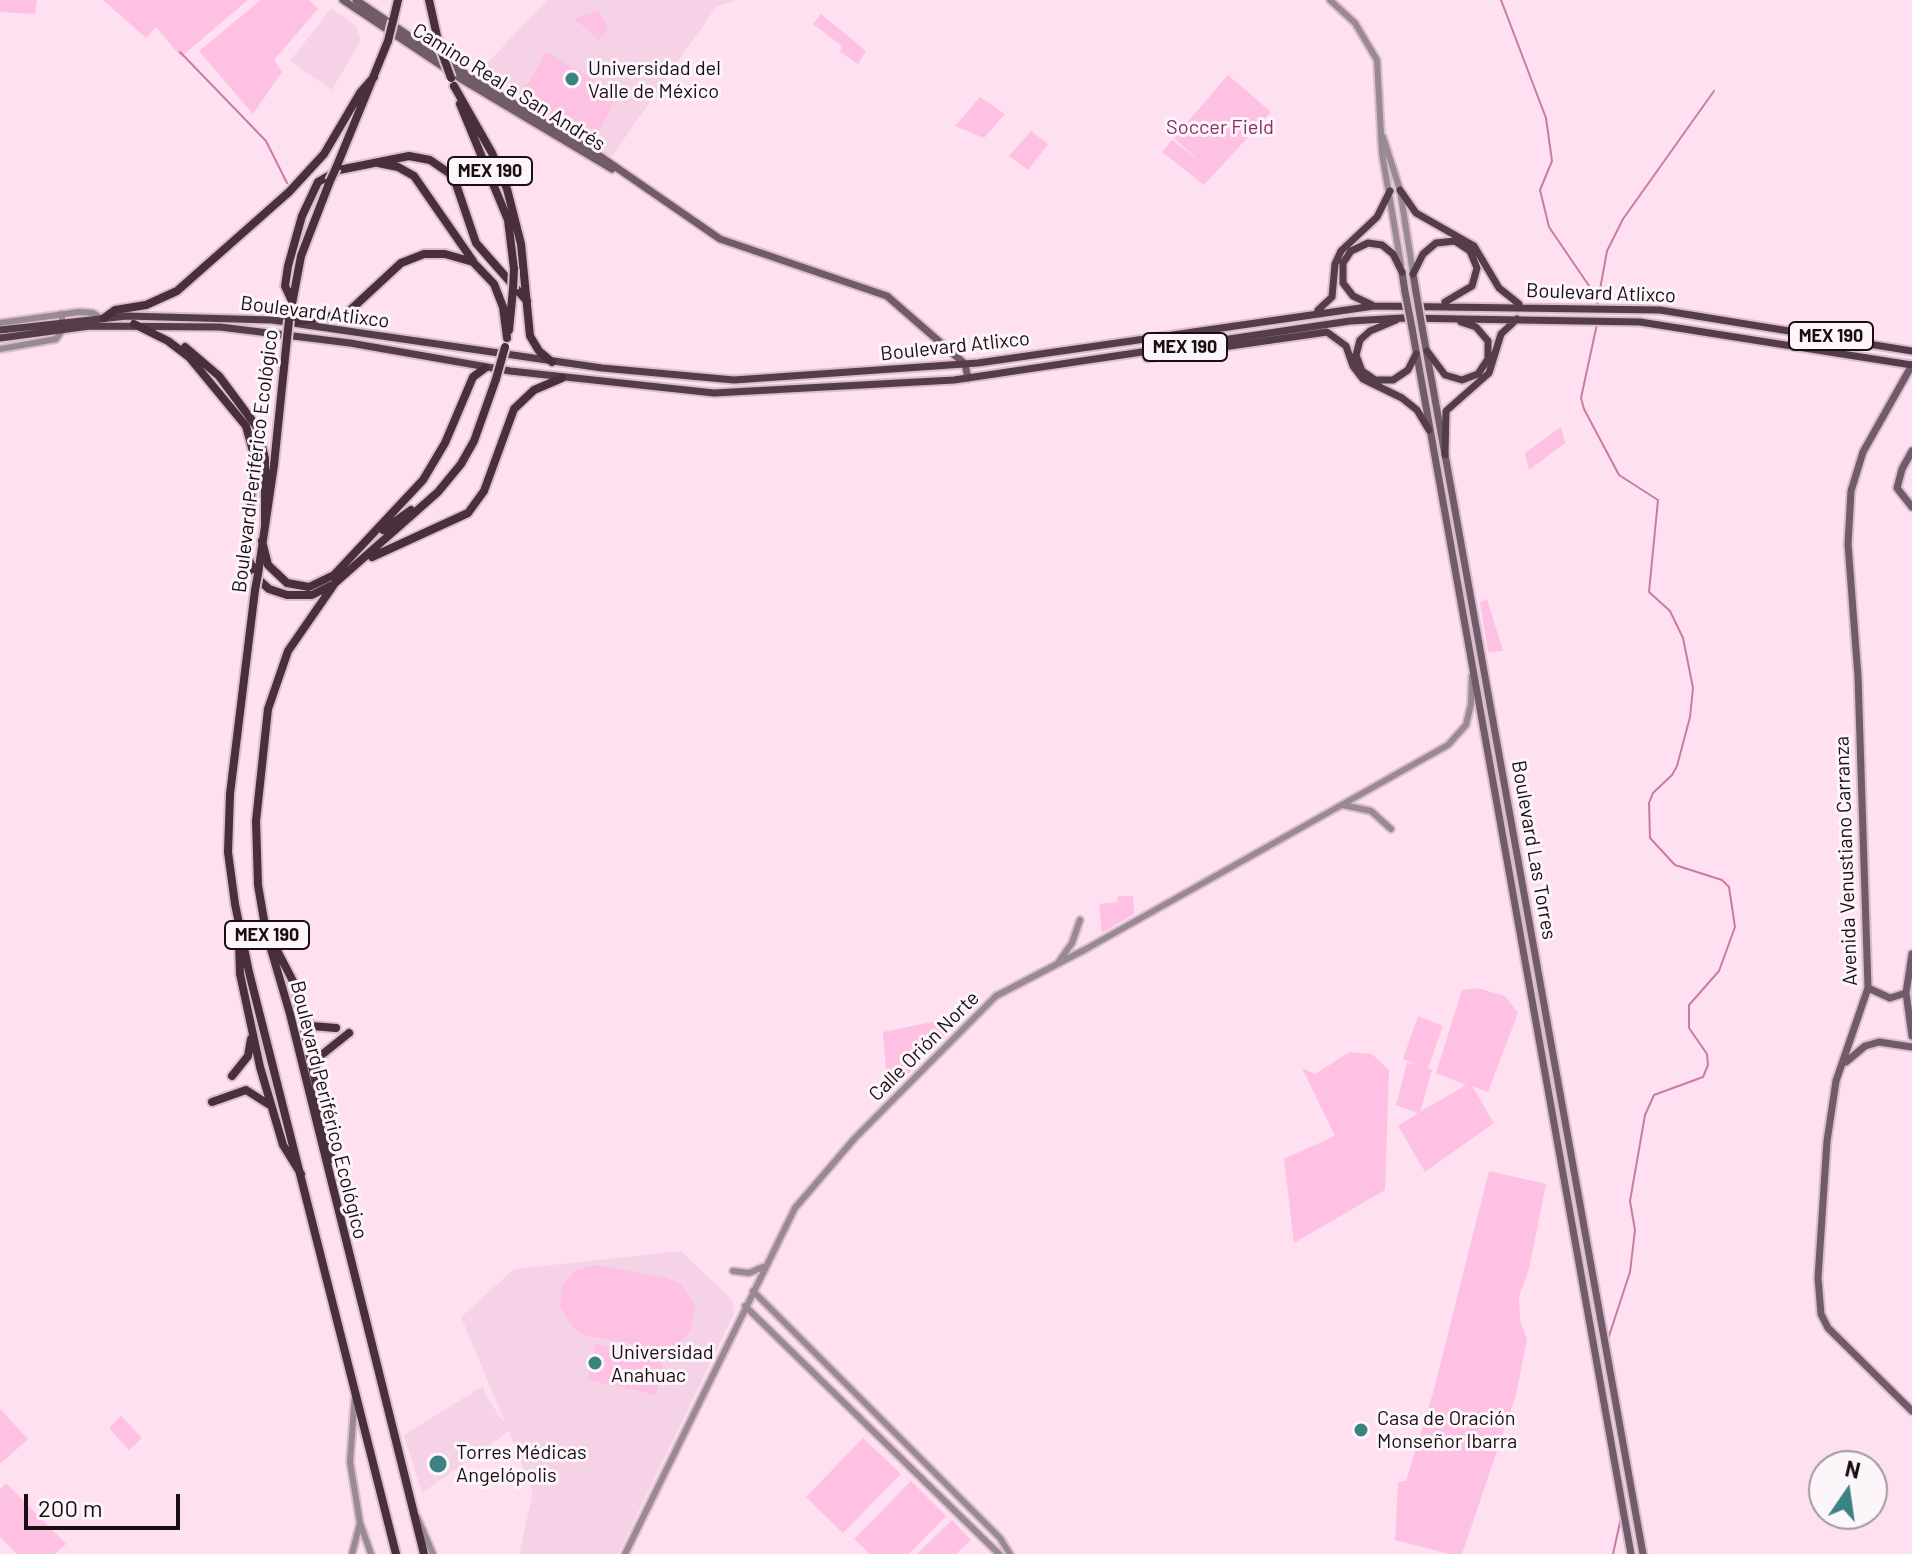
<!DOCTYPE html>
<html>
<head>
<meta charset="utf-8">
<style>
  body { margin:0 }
  #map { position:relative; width:1912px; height:1554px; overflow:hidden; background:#fee0f1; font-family:Barlow,sans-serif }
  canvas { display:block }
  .north { position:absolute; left:1808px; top:1450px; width:80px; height:80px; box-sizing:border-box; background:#fcf5f9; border:2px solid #a2999e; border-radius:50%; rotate:13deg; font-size:22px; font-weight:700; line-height:32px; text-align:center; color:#1a0e15 }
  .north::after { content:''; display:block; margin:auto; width:28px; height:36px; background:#3b8381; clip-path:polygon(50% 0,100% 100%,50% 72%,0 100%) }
  .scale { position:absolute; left:24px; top:1494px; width:156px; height:36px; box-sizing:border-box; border:4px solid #1a0e15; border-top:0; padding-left:10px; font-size:24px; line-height:28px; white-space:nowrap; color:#1a0e15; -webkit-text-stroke:6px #fcf5f9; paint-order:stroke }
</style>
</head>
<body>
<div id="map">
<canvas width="1912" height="1554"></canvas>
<div class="north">N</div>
<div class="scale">200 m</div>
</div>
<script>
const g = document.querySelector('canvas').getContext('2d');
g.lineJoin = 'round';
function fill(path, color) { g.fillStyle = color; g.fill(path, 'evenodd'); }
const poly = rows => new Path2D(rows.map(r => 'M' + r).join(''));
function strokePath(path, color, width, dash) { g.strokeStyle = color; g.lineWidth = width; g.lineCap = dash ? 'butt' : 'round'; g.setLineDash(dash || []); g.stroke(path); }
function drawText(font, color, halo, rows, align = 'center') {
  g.font = font + ' Barlow,sans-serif'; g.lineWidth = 6; g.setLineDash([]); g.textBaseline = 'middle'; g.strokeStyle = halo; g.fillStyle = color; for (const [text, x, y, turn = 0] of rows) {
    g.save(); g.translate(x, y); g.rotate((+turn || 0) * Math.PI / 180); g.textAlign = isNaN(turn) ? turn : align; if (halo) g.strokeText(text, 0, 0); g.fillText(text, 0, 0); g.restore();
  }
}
const built = poly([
  [547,0,733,0,734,1,716,7,610,159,475,76],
  [331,8,356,26,361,40,332,90,290,61],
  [681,1251,732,1300,734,1314,618,1554,519,1554,533,1493,509,1431,422,1493,404,1435,483,1386,487,1398,506,1425,461,1317,514,1269]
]);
const green = poly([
  [0,0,37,0,35,14,0,12],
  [103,0,248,0,181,57,156,27,146,38],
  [261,0,309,0,318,9,274,60,282,72,253,114,199,51],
  [599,11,608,28,599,40,574,18],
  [821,14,866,51,858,64,840,52,842,46,813,24],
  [546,52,618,93,593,143,520,97],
  [1228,75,1271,112,1204,185,1162,152,1172,140,1199,161,1174,138],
  [980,97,1005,114,984,138,955,126],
  [1031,131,1048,144,1028,170,1009,156],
  [1561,427,1565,443,1529,470,1525,453],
  [1487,599,1503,651,1488,652,1480,602],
  [1118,896,1133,896,1134,914,1102,933,1099,904,1117,902],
  [1477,988,1505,996,1518,1013,1488,1092,1472,1086,1494,1123,1425,1172,1398,1126,1418,1113,1396,1105,1407,1063,1417,1065,1403,1059,1418,1016,1443,1026,1428,1068,1432,1070,1420,1112,1466,1085,1436,1073,1462,990],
  [962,1016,888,1095,883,1032],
  [1350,1052,1372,1054,1389,1070,1385,1190,1294,1243,1284,1159,1335,1136,1302,1068,1315,1074],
  [1489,1171,1546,1184,1529,1269,1519,1296,1520,1321,1527,1339,1516,1395,1462,1554,1449,1554,1395,1540,1398,1482,1406,1481,1433,1393],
  [597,1265,666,1278,681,1284,695,1306,690,1332,674,1346,658,1349,588,1336,574,1329,560,1307,562,1286,576,1270],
  [596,1344,664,1359,656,1395,588,1380],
  [0,1409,28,1439,0,1464],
  [121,1416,142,1438,129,1450,109,1428],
  [863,1438,901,1474,843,1533,806,1497],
  [911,1481,946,1516,909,1554,870,1554,854,1539],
  [6,1483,66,1544,55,1554,17,1554,0,1537,0,1489],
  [952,1520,971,1540,956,1554,917,1554]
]);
const stream = poly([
  [1501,0,1546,118,1552,161,1540,190,1549,227,1598,299],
  [180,52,266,141,287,183],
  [1597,306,1607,251,1623,219,1714,91],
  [1597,324,1581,398,1584,409,1619,475,1658,500,1649,592,1670,611,1683,638,1693,688,1690,717,1677,766,1672,775,1653,793,1649,803,1650,838,1675,865,1722,880,1729,887,1735,927,1719,971,1689,1005,1689,1028,1707,1054,1708,1065,1703,1077,1654,1095,1645,1115,1630,1201,1635,1230,1630,1272,1608,1339],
  [1592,1358,1597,1383],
  [1613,1476,1617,1493],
  [1613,1554,1621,1518]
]);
const tertiary = poly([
  [1330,0,1355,23,1377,60,1382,153,1401,265],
  [1383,137,1400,190,1413,273],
  [0,323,79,312,93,313,101,318],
  [0,349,56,339,64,328,61,314],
  [1343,805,1371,811,1391,829],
  [1058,963,1072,943,1080,920],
  [733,1271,749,1273,763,1267],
  [753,1291,1000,1538,1010,1554],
  [745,1306,999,1554],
  [355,1394,350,1462,360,1523,371,1554],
  [417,1517,433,1554],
  [352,1554,360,1523],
  [625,1554,795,1208,855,1138,996,996,1086,949,1448,745,1466,725,1471,704,1472,676]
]);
const secondary = poly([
  [343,0,466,82,612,169],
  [356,0,470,77,591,150,720,239,887,296,965,364,968,378],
  [1402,272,1405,292],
  [1413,274,1416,292],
  [1422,327,1643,1554],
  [1412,328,1631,1554],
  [1912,365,1863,452,1851,491,1848,544,1858,677,1868,988,1836,1081,1827,1141,1818,1278,1821,1314,1828,1328,1912,1411],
  [1912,451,1902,469,1897,488,1912,507],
  [1912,954,1906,993,1912,1036],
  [1868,988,1890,998,1906,993],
  [1846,1062,1865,1046,1879,1042,1912,1047]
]);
const primary = poly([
  [1400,190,1416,213,1474,246,1499,288,1519,304],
  [1413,274,1423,254,1436,243,1455,241,1470,251,1477,268,1472,286,1445,302],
  [1372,305,1353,296,1343,283,1343,263,1351,251,1368,243,1382,245,1393,254,1402,272],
  [1318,310,1332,297,1335,264,1341,251,1377,217,1390,191],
  [1396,320,1370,331,1360,340,1356,355,1362,371,1375,380,1393,380,1408,370,1416,354],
  [0,330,127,316,272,320,602,368,734,380,978,363,1374,306,1660,310,1912,351],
  [0,338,90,326,220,327,350,343,510,371,714,393,954,380,1350,321,1402,318,1640,322,1912,365],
  [1427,351,1445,375,1462,380,1478,374,1488,359,1488,341,1476,327,1461,322],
  [1147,358,1327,332,1346,346,1353,366,1363,379,1402,398,1417,410,1429,430],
  [1445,455,1446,411,1489,373,1501,334,1517,319]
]);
const trunk = poly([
  [429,0,439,45],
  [393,21,398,0],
  [454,86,492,153,507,189,521,244,530,336,539,351,552,362],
  [460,104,508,220,514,269],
  [378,163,398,167,414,176,473,261],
  [336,168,388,41],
  [291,299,285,286,288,266,302,216,318,182,339,170,409,156,430,160,449,173,456,184,476,243,527,301],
  [104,318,115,310,146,305,177,291,289,192,324,154,360,93,374,77],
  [289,320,301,256,330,181],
  [293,322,346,314,401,263,424,254,445,254,473,262,494,284,503,307,507,338],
  [134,324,168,341,189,357,246,426,254,455,247,556,258,579,269,589,287,595,312,595,330,586],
  [509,330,513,289],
  [185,347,219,376,257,427,265,458,265,525],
  [383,530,411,510],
  [262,541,268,565,287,583,309,587,334,575,423,480,445,443,473,377,485,368],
  [372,557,468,513,484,491,514,409,534,390,562,378],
  [258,574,274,465,286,348],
  [255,590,230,794,228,852,235,904,249,972,396,1554],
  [269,935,294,983,332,1159],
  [239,943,240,974,260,1067,283,1145,301,1174],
  [303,1015,312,1026,336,1028],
  [314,1072,319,1057,349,1033],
  [232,1076,248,1056,251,1039],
  [212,1102,246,1090,268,1104],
  [424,1554,290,1014,266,932,258,885,256,821,268,709,288,651,335,583,438,492,461,464,474,441,496,379]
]);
const secondaryBridge = poly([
  [1405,292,1412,328],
  [1416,292,1422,327]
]);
const trunkBridge = poly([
  [388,41,393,21],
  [439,45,451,78],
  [330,181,336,168],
  [513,289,514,269],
  [286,348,289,320],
  [496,379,505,347],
  [255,590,258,574]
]);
const markers = [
  [572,79,8,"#3b8381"],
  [595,1363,8,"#3b8381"],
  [1361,1430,8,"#3b8381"],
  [438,1464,10,"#3b8381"]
];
const shields = [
  [490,171,84],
  [1831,336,84],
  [1185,347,84],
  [267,935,84]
];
const shieldNames = [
  ["MEX 190",490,171],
  ["MEX 190",1831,336],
  ["MEX 190",1185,347],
  ["MEX 190",267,935]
];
const poiNames = [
  ["Universidad del",588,68],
  ["Valle de México",588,91],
  ["Universidad",611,1352],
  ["Anahuac",611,1375],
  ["Casa de Oración",1377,1418],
  ["Monseñor Ibarra",1377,1441],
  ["Torres Médicas",456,1452],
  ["Angelópolis",456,1475]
];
const streetNames = [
  ["Camino Real a San Andrés",509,87,32],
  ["Boulevard Atlixco",1601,293,2],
  ["Boulevard Atlixco",315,312,7],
  ["Boulevard Atlixco",955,346,-6],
  ["Boulevard Periférico Ecológico",255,461,-83],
  ["Boulevard Las Torres",1534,850,80],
  ["Avenida Venustiano Carranza",1846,861,-92],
  ["Calle Orión Norte",924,1046,-45],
  ["Boulevard Periférico Ecológico",329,1110,76]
];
const parkNames = [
  ["Soccer Field",1220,127]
];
fill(built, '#f6d2e6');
fill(green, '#fec0e3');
strokePath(stream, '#c87ba9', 2);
strokePath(tertiary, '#dabece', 10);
strokePath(secondary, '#dabece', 11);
strokePath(primary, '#dabece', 11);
strokePath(trunk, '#dabece', 12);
strokePath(tertiary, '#998991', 6);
strokePath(secondary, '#715b68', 7);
strokePath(primary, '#553c4a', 7);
strokePath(trunk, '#492e3e', 8);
strokePath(secondaryBridge, '#dabece', 11, []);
strokePath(trunkBridge, '#dabece', 12, []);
strokePath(secondaryBridge, '#715b68', 7);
strokePath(trunkBridge, '#492e3e', 8);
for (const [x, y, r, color] of markers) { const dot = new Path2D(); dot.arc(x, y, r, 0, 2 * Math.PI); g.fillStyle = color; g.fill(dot); strokePath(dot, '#fcf5f9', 3); }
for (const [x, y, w] of shields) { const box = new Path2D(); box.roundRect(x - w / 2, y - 14, w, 28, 6); g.fillStyle = '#fcf5f9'; g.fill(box); strokePath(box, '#1a0e15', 2); }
drawText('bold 18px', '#1a0e15', null, shieldNames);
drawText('20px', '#1a0e15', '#fcf5f9', poiNames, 'left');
drawText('20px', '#1a0e15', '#fcf5f9', streetNames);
drawText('20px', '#8a2e6b', '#fcf5f9', parkNames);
</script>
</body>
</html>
